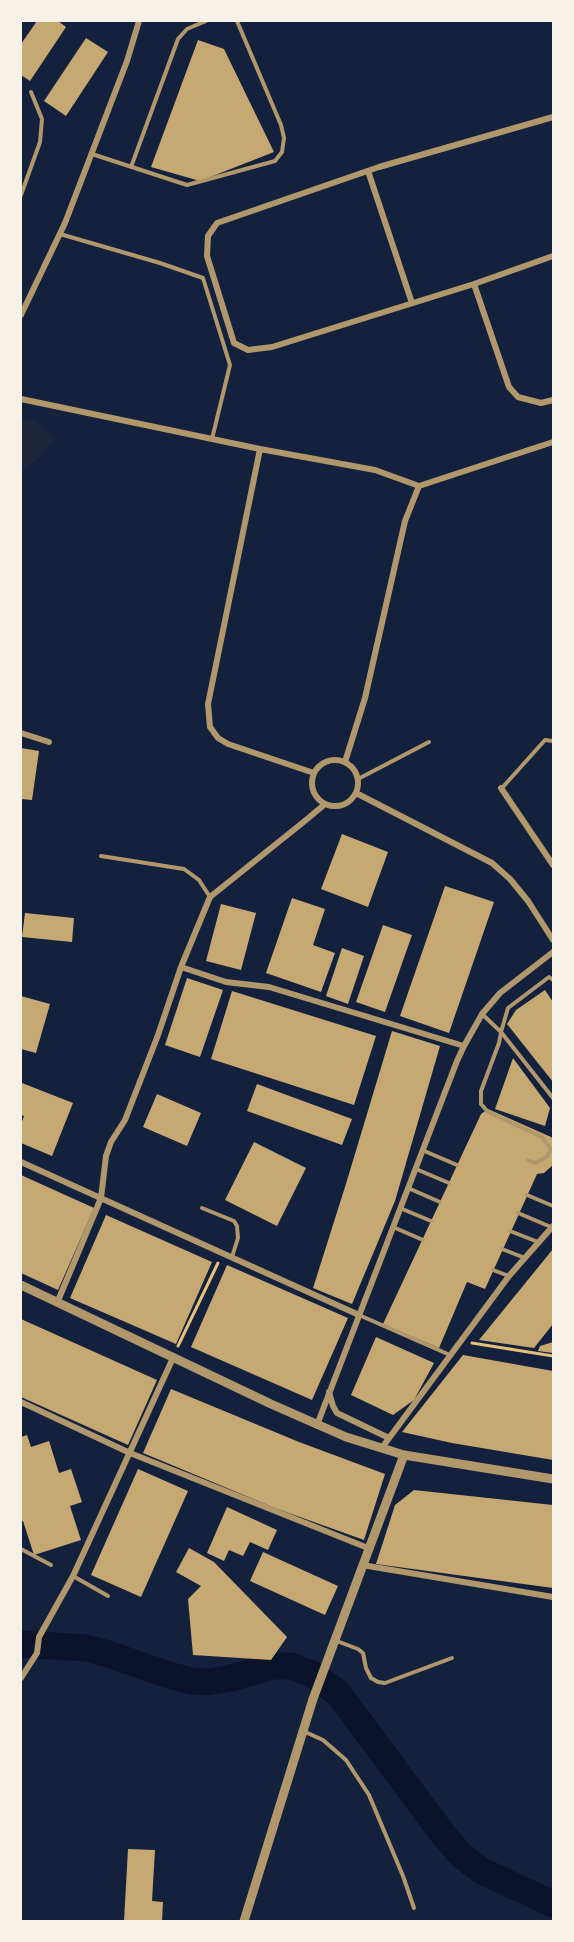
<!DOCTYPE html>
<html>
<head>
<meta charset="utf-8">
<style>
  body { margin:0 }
  #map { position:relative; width:574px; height:1942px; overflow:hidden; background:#14213d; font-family:"Source Sans 3",sans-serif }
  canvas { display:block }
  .frame { position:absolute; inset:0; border:22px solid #f6f1e7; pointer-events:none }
</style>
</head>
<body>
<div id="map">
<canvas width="574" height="1942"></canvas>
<div class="frame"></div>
</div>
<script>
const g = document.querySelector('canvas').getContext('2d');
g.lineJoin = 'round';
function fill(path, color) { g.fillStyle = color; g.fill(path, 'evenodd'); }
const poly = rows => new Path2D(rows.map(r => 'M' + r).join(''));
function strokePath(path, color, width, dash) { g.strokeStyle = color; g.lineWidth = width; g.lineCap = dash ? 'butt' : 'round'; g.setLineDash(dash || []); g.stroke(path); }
const green = poly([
  [21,419,34,421,55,438,39,458,21,471]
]);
const river = poly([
  [21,1644,86,1648,105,1653,169,1675,191,1681,208,1682,232,1678,272,1666,291,1666,312,1674,338,1693,442,1833,461,1855,482,1871,553,1904]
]);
const building = poly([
  [37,21,58,21,66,27,30,81,21,75,21,44],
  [86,38,108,52,66,116,44,101],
  [198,40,224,49,274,152,200,181,151,167],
  [21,748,39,751,32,800,21,799],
  [342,834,388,852,368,907,321,889],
  [445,886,494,902,449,1033,400,1016],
  [292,898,325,909,313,945,335,953,321,992,266,973],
  [221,904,256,913,241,970,206,961],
  [25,913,74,918,72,942,22,937],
  [383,925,412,935,385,1012,356,1002],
  [342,948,364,956,348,1004,326,996],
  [187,978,223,990,200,1057,165,1045],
  [545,990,553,1002,553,1082,507,1024,516,1010],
  [232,991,376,1036,354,1105,211,1059],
  [21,996,50,1004,36,1053,21,1049],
  [392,1031,440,1046,395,1201,352,1304,313,1288,345,1187],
  [513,1058,550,1108,545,1126,495,1109],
  [22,1083,73,1103,52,1156,21,1143,21,1124,24,1116,21,1115],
  [257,1084,352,1119,342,1145,247,1111],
  [157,1094,201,1113,187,1146,143,1127],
  [488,1109,551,1137,553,1139,553,1165,544,1173,537,1174,485,1289,467,1282,439,1348,383,1324,481,1114],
  [254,1142,306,1168,277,1226,225,1200],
  [21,1175,94,1208,58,1290,21,1273],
  [106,1215,212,1262,176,1344,70,1298],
  [553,1249,553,1324,534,1348,479,1340],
  [227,1265,348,1318,312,1400,191,1347],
  [21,1319,157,1380,128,1445,21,1397],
  [376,1337,434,1363,414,1400,393,1415,351,1395],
  [553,1342,553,1353,538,1351,540,1346],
  [463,1355,553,1371,553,1460,452,1443,402,1432],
  [171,1389,299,1442,385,1474,364,1540,275,1508,143,1453],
  [27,1435,31,1447,49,1441,59,1473,71,1469,82,1502,70,1506,81,1540,34,1555,23,1521,21,1522,21,1437],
  [138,1469,188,1491,141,1597,91,1575],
  [414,1490,553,1505,553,1588,376,1564,395,1505],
  [227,1507,277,1530,268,1550,250,1542,243,1556,229,1550,224,1561,207,1553],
  [189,1548,214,1562,287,1637,271,1660,193,1655,188,1599,201,1586,176,1572],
  [263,1552,338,1586,325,1615,250,1581],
  [128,1849,155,1850,152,1901,163,1902,162,1921,124,1921]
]);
const path = poly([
  [472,1343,553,1356],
  [178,1346,218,1263]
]);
const service = poly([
  [92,154,187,185,275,161,282,152,284,138,281,125,237,21],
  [131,167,178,39,187,29,206,21],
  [21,195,40,142,42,119,31,92],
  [60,234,160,263,203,278,230,365,212,439],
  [358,779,429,742],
  [502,788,545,740,553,741],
  [101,856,184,869,199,880,210,897],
  [553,980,549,977,508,1008,501,1032,553,1098],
  [482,1014,501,1032,499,1043,481,1091,481,1104,488,1112,542,1137,551,1149,547,1157,535,1163,528,1160],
  [422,1150,457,1165],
  [416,1169,449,1183],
  [408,1188,440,1202],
  [527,1195,553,1206],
  [202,1208,234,1221,237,1226,238,1238,232,1257],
  [400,1208,431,1221],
  [518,1213,551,1227],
  [393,1227,423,1240],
  [510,1231,538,1242],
  [502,1249,525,1258],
  [493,1270,509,1276],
  [359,1315,450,1355],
  [21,1549,51,1565],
  [73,1576,108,1596],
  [334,1640,358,1649,363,1653,366,1668,371,1678,378,1682,385,1683,452,1658],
  [303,1731,323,1740,346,1760,369,1795,403,1876,414,1908]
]);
const minor = poly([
  [553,117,379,167,217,223,208,236,207,256,234,343,248,350,272,347,474,284,553,256],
  [368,171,412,303],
  [474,284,509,387,518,397,541,403,553,400],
  [21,315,65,223,127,61,139,21],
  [21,399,260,449,375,470,419,486,553,442],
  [260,449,208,704,210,727,218,738,228,744,314,773],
  [21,733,49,742],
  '312 783a23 23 0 1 1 46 0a23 23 0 1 1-46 0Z',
  [345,762,365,698,405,521,419,486],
  [501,788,553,865],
  [356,793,492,863,510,879,528,901,553,940],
  [181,967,226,982,269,987,464,1046],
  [21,1162,359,1315],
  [57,1303,101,1198,106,1156,111,1142,125,1120,158,1035,181,967,210,897,306,820,325,804],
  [329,1392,333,1406,337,1413,389,1438],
  [21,1402,130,1453,368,1548],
  [317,1425,457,1061,464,1046,482,1014,500,993,553,952],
  [381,1449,509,1276,553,1226],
  [362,1565,553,1597],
  [21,1678,37,1653,39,1637,73,1576,173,1358]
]);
const tertiary = poly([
  [21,1285,271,1404,346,1437,404,1455,553,1479],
  [244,1921,313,1699,404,1455]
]);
fill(green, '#1d2539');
strokePath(river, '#0b132b', 27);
fill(building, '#c6a872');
strokePath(path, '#e5c07b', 3);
strokePath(service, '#b1986c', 4);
strokePath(minor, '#b1986c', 6);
strokePath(tertiary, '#b1986c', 9);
</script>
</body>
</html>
